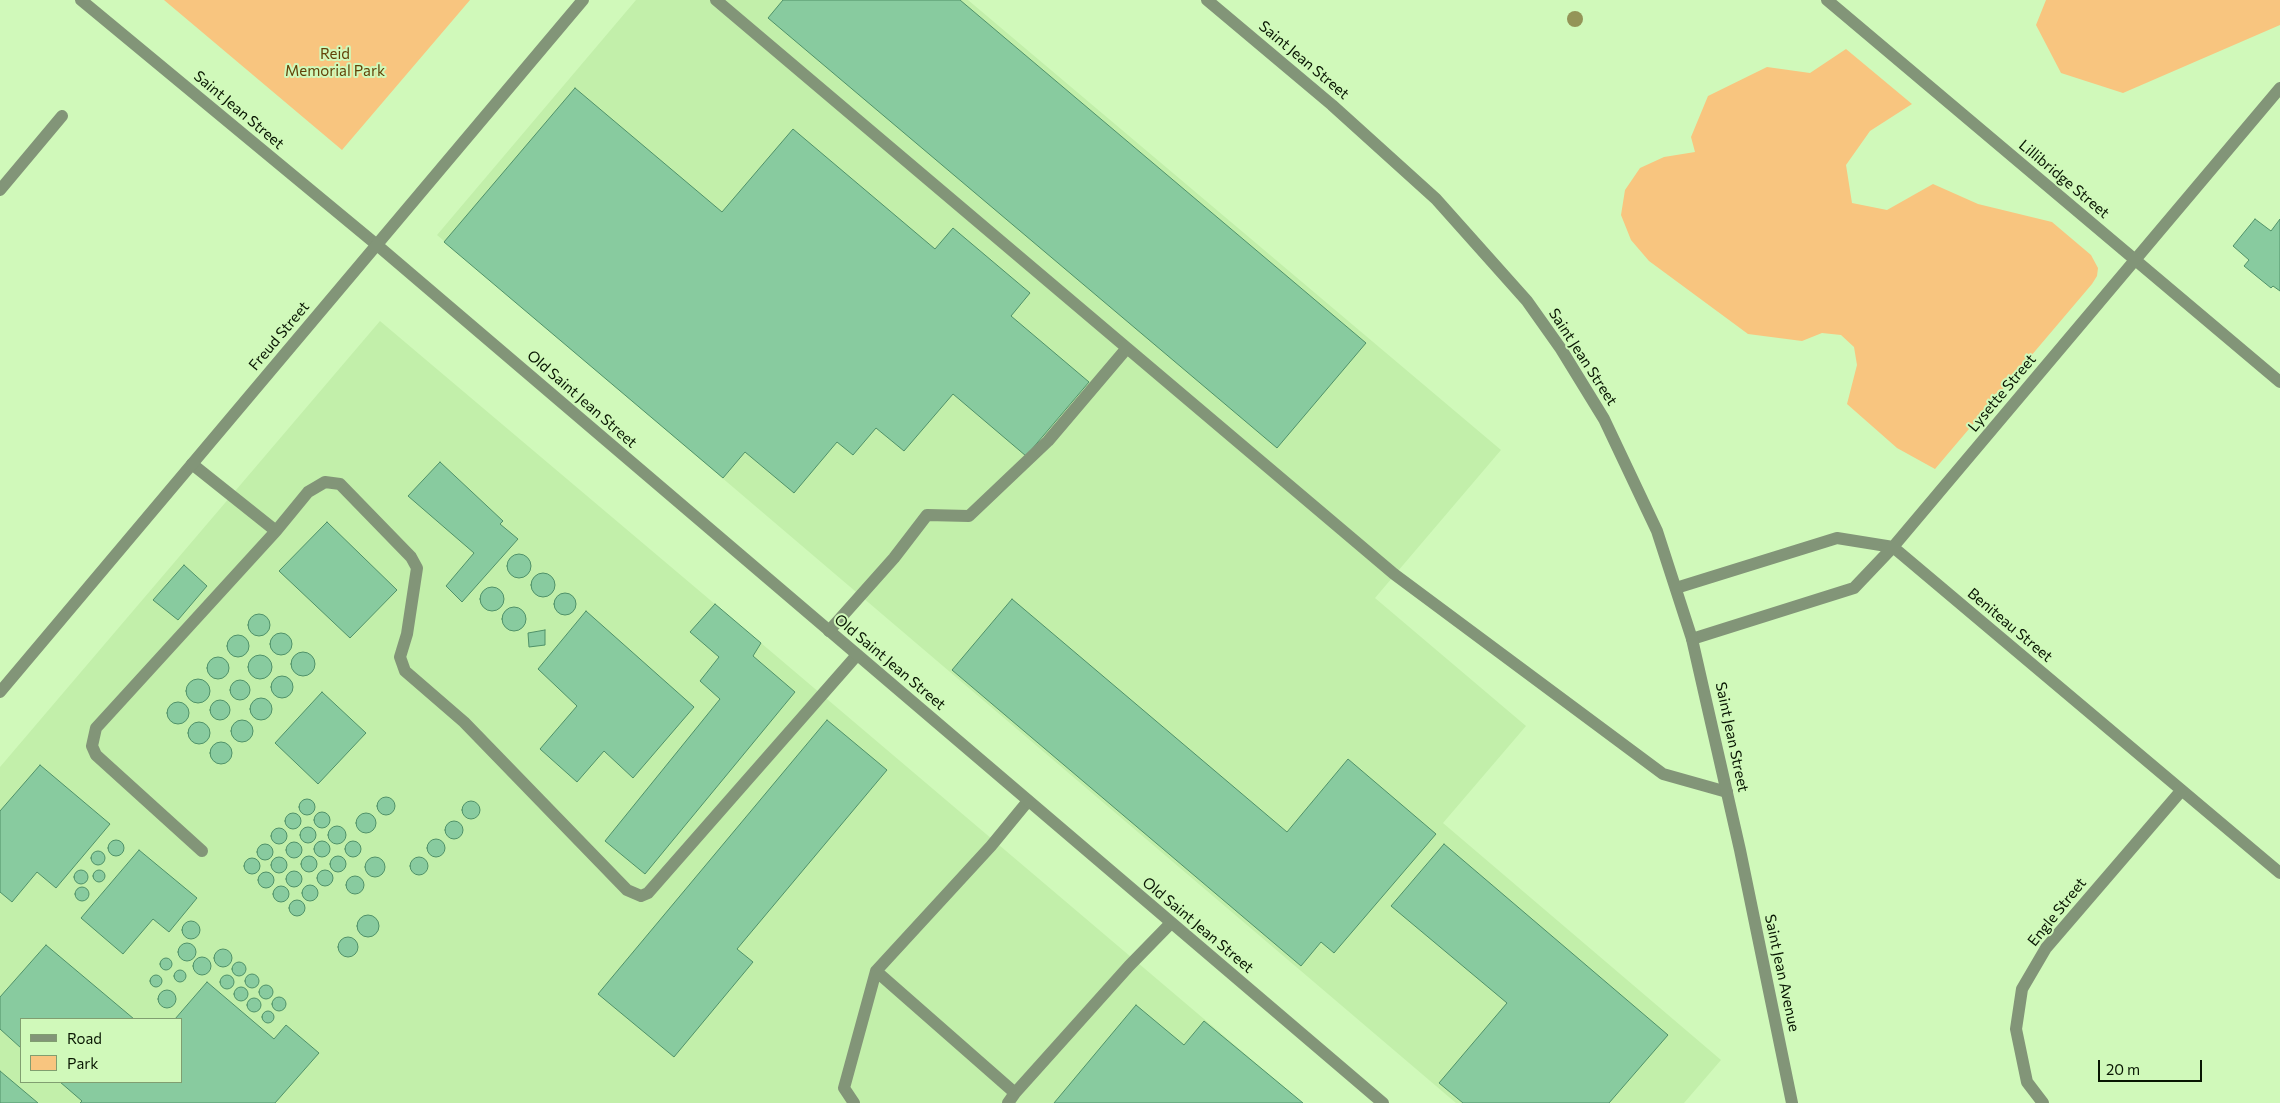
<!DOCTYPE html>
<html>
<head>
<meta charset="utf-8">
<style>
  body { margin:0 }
  #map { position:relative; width:2280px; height:1103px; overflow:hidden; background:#d0f9ba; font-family:Commissioner,sans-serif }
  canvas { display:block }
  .legend { position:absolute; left:20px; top:1018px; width:162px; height:65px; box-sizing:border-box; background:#d0f9ba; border:1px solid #809e70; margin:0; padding:6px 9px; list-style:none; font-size:15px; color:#081602 }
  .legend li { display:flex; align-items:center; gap:10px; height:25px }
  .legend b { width:25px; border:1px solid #809e70 }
  .scale { position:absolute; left:2098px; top:1060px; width:104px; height:22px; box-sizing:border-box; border:2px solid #081602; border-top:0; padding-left:6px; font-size:15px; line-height:18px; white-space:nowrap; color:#081602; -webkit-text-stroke:4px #d0f9ba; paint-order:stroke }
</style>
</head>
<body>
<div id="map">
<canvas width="2280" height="1103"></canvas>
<ul class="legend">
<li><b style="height:6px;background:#829578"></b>Road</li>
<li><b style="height:14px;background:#f8c57f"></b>Park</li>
</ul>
<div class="scale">20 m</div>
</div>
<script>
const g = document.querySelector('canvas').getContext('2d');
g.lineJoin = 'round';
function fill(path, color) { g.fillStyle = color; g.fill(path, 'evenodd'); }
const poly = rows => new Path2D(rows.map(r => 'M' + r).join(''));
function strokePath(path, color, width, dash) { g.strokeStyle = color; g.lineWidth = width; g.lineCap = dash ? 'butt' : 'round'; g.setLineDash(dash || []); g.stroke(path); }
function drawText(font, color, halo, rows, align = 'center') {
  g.font = font + ' Commissioner,sans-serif'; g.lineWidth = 4; g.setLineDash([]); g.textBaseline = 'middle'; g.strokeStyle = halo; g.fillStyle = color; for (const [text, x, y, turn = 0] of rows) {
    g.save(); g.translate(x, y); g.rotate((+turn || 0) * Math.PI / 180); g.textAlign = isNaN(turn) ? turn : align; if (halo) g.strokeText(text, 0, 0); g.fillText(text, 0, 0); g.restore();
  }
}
const built = poly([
  [636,0,968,0,1501,450,1375,598,1526,726,1443,823,1721,1060,1684,1103,1456,1103,437,235],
  [380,321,761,643,1303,1103,0,1103,0,767],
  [21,1019,181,1019,181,1082,21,1082]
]);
const green = poly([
  [164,0,470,0,342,150],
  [2046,0,2280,0,2280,25,2123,93,2061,73,2036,25],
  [1846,49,1912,104,1870,131,1846,165,1852,203,1887,210,1933,184,1978,204,2052,222,2091,255,2098,268,2097,276,2092,284,1935,469,1897,448,1847,404,1857,365,1854,347,1841,335,1822,333,1802,341,1748,334,1649,261,1631,240,1621,215,1625,190,1640,168,1664,157,1695,152,1691,137,1708,96,1767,67,1810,73]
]);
const building = poly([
  [783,0,960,0,1366,343,1277,448,768,18,783,0],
  [575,88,722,212,793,129,935,249,953,228,1030,293,1011,316,1089,382,1026,456,953,394,904,451,876,428,853,455,837,442,794,493,745,452,723,478,444,242,575,88],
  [2255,219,2271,231,2280,219,2280,291,2273,286,2271,288,2244,266,2249,260,2233,246,2255,219],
  [440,462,503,521,500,524,518,539,462,602,446,586,474,553,408,496,440,462],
  [327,522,397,590,350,638,279,571,327,522],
  '507 566a12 12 0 1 1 24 0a12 12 0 1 1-24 0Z',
  [184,565,207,586,178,620,153,600,184,565],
  '531 585a12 12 0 1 1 24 0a12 12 0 1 1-24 0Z',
  '480 599a12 12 0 1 1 24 0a12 12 0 1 1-24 0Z',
  '554 604a11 11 0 1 1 22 0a11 11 0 1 1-22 0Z',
  [1012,599,1287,832,1348,759,1436,834,1334,953,1321,942,1301,966,952,670,1012,599],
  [715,604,761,643,753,656,795,692,645,874,605,841,720,699,700,681,719,657,690,632,715,604],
  '502 619a12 12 0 1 1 24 0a12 12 0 1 1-24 0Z',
  [586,611,694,707,633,778,604,751,577,782,540,749,577,706,538,669,586,611],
  '248 625a11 11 0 1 1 22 0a11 11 0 1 1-22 0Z',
  [545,630,545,645,529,647,528,633,545,630],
  '270 644a11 11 0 1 1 22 0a11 11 0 1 1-22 0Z',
  '227 646a11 11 0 1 1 22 0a11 11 0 1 1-22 0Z',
  '291 664a12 12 0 1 1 24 0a12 12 0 1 1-24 0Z',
  '248 667a12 12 0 1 1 24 0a12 12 0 1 1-24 0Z',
  '207 668a11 11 0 1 1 22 0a11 11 0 1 1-22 0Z',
  '271 687a11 11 0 1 1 22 0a11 11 0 1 1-22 0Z',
  '186 691a12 12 0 1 1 24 0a12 12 0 1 1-24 0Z',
  '230 690a10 10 0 1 1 20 0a10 10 0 1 1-20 0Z',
  [322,692,366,733,318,784,275,743,322,692],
  '250 709a11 11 0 1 1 22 0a11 11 0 1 1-22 0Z',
  '210 710a10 10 0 1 1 20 0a10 10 0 1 1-20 0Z',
  '167 713a11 11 0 1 1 22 0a11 11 0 1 1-22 0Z',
  '231 731a11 11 0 1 1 22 0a11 11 0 1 1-22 0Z',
  [827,720,887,770,737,949,753,962,674,1057,598,994,827,720],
  '188 733a11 11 0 1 1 22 0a11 11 0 1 1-22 0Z',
  '210 753a11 11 0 1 1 22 0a11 11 0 1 1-22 0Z',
  [40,765,110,824,56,888,37,872,12,902,0,892,0,811,40,765],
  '377 806a9 9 0 1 1 18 0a9 9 0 1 1-18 0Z',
  '299 807a8 8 0 1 1 16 0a8 8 0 1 1-16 0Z',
  '462 810a9 9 0 1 1 18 0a9 9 0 1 1-18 0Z',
  '314 820a8 8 0 1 1 16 0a8 8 0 1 1-16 0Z',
  '285 821a8 8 0 1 1 16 0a8 8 0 1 1-16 0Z',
  '356 823a10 10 0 1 1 20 0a10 10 0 1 1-20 0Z',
  '445 830a9 9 0 1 1 18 0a9 9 0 1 1-18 0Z',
  '328 835a9 9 0 1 1 18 0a9 9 0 1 1-18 0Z',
  '300 835a8 8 0 1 1 16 0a8 8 0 1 1-16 0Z',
  '271 836a8 8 0 1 1 16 0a8 8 0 1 1-16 0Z',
  '427 848a9 9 0 1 1 18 0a9 9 0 1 1-18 0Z',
  '108 848a8 8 0 1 1 16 0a8 8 0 1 1-16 0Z',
  '345 849a8 8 0 1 1 16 0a8 8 0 1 1-16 0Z',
  '314 849a8 8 0 1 1 16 0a8 8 0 1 1-16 0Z',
  '286 850a8 8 0 1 1 16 0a8 8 0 1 1-16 0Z',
  '257 852a8 8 0 1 1 16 0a8 8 0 1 1-16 0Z',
  [1444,844,1668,1035,1609,1103,1463,1103,1439,1083,1507,1003,1391,906,1444,844],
  [139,850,197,898,169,932,153,919,123,954,81,918,139,850],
  '91 858a7 7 0 1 1 14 0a7 7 0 1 1-14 0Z',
  '301 864a8 8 0 1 1 16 0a8 8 0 1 1-16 0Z',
  '330 864a8 8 0 1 1 16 0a8 8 0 1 1-16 0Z',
  '410 866a9 9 0 1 1 18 0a9 9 0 1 1-18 0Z',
  '271 865a8 8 0 1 1 16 0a8 8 0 1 1-16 0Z',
  '365 867a10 10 0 1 1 20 0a10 10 0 1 1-20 0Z',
  '244 866a8 8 0 1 1 16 0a8 8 0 1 1-16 0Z',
  '93 876a6 6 0 1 1 12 0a6 6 0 1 1-12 0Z',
  '317 878a8 8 0 1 1 16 0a8 8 0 1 1-16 0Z',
  '74 877a7 7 0 1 1 14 0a7 7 0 1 1-14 0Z',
  '286 879a8 8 0 1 1 16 0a8 8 0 1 1-16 0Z',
  '258 880a8 8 0 1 1 16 0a8 8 0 1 1-16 0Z',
  '346 885a9 9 0 1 1 18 0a9 9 0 1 1-18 0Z',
  '302 893a8 8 0 1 1 16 0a8 8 0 1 1-16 0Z',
  '273 894a8 8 0 1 1 16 0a8 8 0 1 1-16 0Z',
  '75 894a7 7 0 1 1 14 0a7 7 0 1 1-14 0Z',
  '289 908a8 8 0 1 1 16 0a8 8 0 1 1-16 0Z',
  '357 926a11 11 0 1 1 22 0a11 11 0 1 1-22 0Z',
  '182 930a9 9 0 1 1 18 0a9 9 0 1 1-18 0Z',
  '338 947a10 10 0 1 1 20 0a10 10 0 1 1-20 0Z',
  '178 952a9 9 0 1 1 18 0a9 9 0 1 1-18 0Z',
  [46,945,134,1019,21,1019,21,1048,0,1029,0,997,46,945],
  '214 958a9 9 0 1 1 18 0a9 9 0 1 1-18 0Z',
  '193 966a9 9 0 1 1 18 0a9 9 0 1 1-18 0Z',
  '160 964a6 6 0 1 1 12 0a6 6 0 1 1-12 0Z',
  '232 969a7 7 0 1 1 14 0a7 7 0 1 1-14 0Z',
  '174 976a6 6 0 1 1 12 0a6 6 0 1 1-12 0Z',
  '245 981a7 7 0 1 1 14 0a7 7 0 1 1-14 0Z',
  '150 981a6 6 0 1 1 12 0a6 6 0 1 1-12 0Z',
  '220 982a7 7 0 1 1 14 0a7 7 0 1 1-14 0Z',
  [207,982,274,1039,286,1025,319,1053,275,1103,80,1103,82,1101,60,1082,181,1082,181,1019,175,1019,207,982],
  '259 992a7 7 0 1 1 14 0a7 7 0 1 1-14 0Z',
  '234 994a7 7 0 1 1 14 0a7 7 0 1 1-14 0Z',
  '158 999a9 9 0 1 1 18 0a9 9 0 1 1-18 0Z',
  '272 1004a7 7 0 1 1 14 0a7 7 0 1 1-14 0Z',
  '247 1005a7 7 0 1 1 14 0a7 7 0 1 1-14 0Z',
  [1136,1005,1184,1045,1204,1021,1303,1103,1054,1103,1136,1005],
  '262 1017a6 6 0 1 1 12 0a6 6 0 1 1-12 0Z',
  [0,1071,38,1103,0,1103,0,1071]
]);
const service = poly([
  [716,0,1127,348],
  [192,464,276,531,96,728,92,746,96,755,202,851],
  [276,531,308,492,325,482,340,484,411,557,417,568,407,634,400,657,405,671,464,722,627,890,641,896,648,893,857,655],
  [829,631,894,558,927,515,969,516,1048,441,1127,348,1394,574,1663,774,1727,792],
  [1028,801,991,846,876,971,1015,1093,1129,966,1171,923],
  [854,1103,844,1088,876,971],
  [1008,1103,1015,1093]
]);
const minor = poly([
  [81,0,377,245,1383,1103],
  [1827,0,2280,382],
  [0,190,62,116],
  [1893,547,2280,873],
  [1676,588,1837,538,1893,547],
  [1692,639,1854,588,1893,547,2280,88],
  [2043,1103,2027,1082,2016,1029,2022,989,2046,948,2181,791]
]);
const tertiary = poly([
  [1207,0,1332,105,1436,199,1527,301,1561,349,1604,419,1657,531,1692,639,1740,850,1792,1103],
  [0,692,583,0]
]);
const trees = [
  [1575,19]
];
const parkNames = [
  ["Reid",335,54],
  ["Memorial Park",335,71]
];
const streetNames = [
  ["Saint Jean Street",1304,60,40],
  ["Saint Jean Street",239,110,40],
  ["Lillibridge Street",2064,179,40],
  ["Freud Street",279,336,-50],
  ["Saint Jean Street",1583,357,57],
  ["Lysette Street",2002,393,-50],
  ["Old Saint Jean Street",582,399,41],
  ["Beniteau Street",2010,625,40],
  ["Old Saint Jean Street",890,662,40],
  ["Saint Jean Street",1732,737,78],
  ["Engle Street",2057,912,-51],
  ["Old Saint Jean Street",1198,925,40],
  ["Saint Jean Avenue",1782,973,78]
];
fill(built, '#c2efaa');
fill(green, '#f8c57f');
fill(building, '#88cb9f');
strokePath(building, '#509269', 1);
strokePath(service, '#829578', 12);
strokePath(minor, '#829578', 12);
strokePath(tertiary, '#829578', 12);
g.fillStyle = '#949458';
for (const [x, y] of trees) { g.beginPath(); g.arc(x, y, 8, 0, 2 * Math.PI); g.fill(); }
drawText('15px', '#634207', '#d0f9ba', parkNames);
drawText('15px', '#081602', '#d0f9ba', streetNames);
</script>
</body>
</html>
